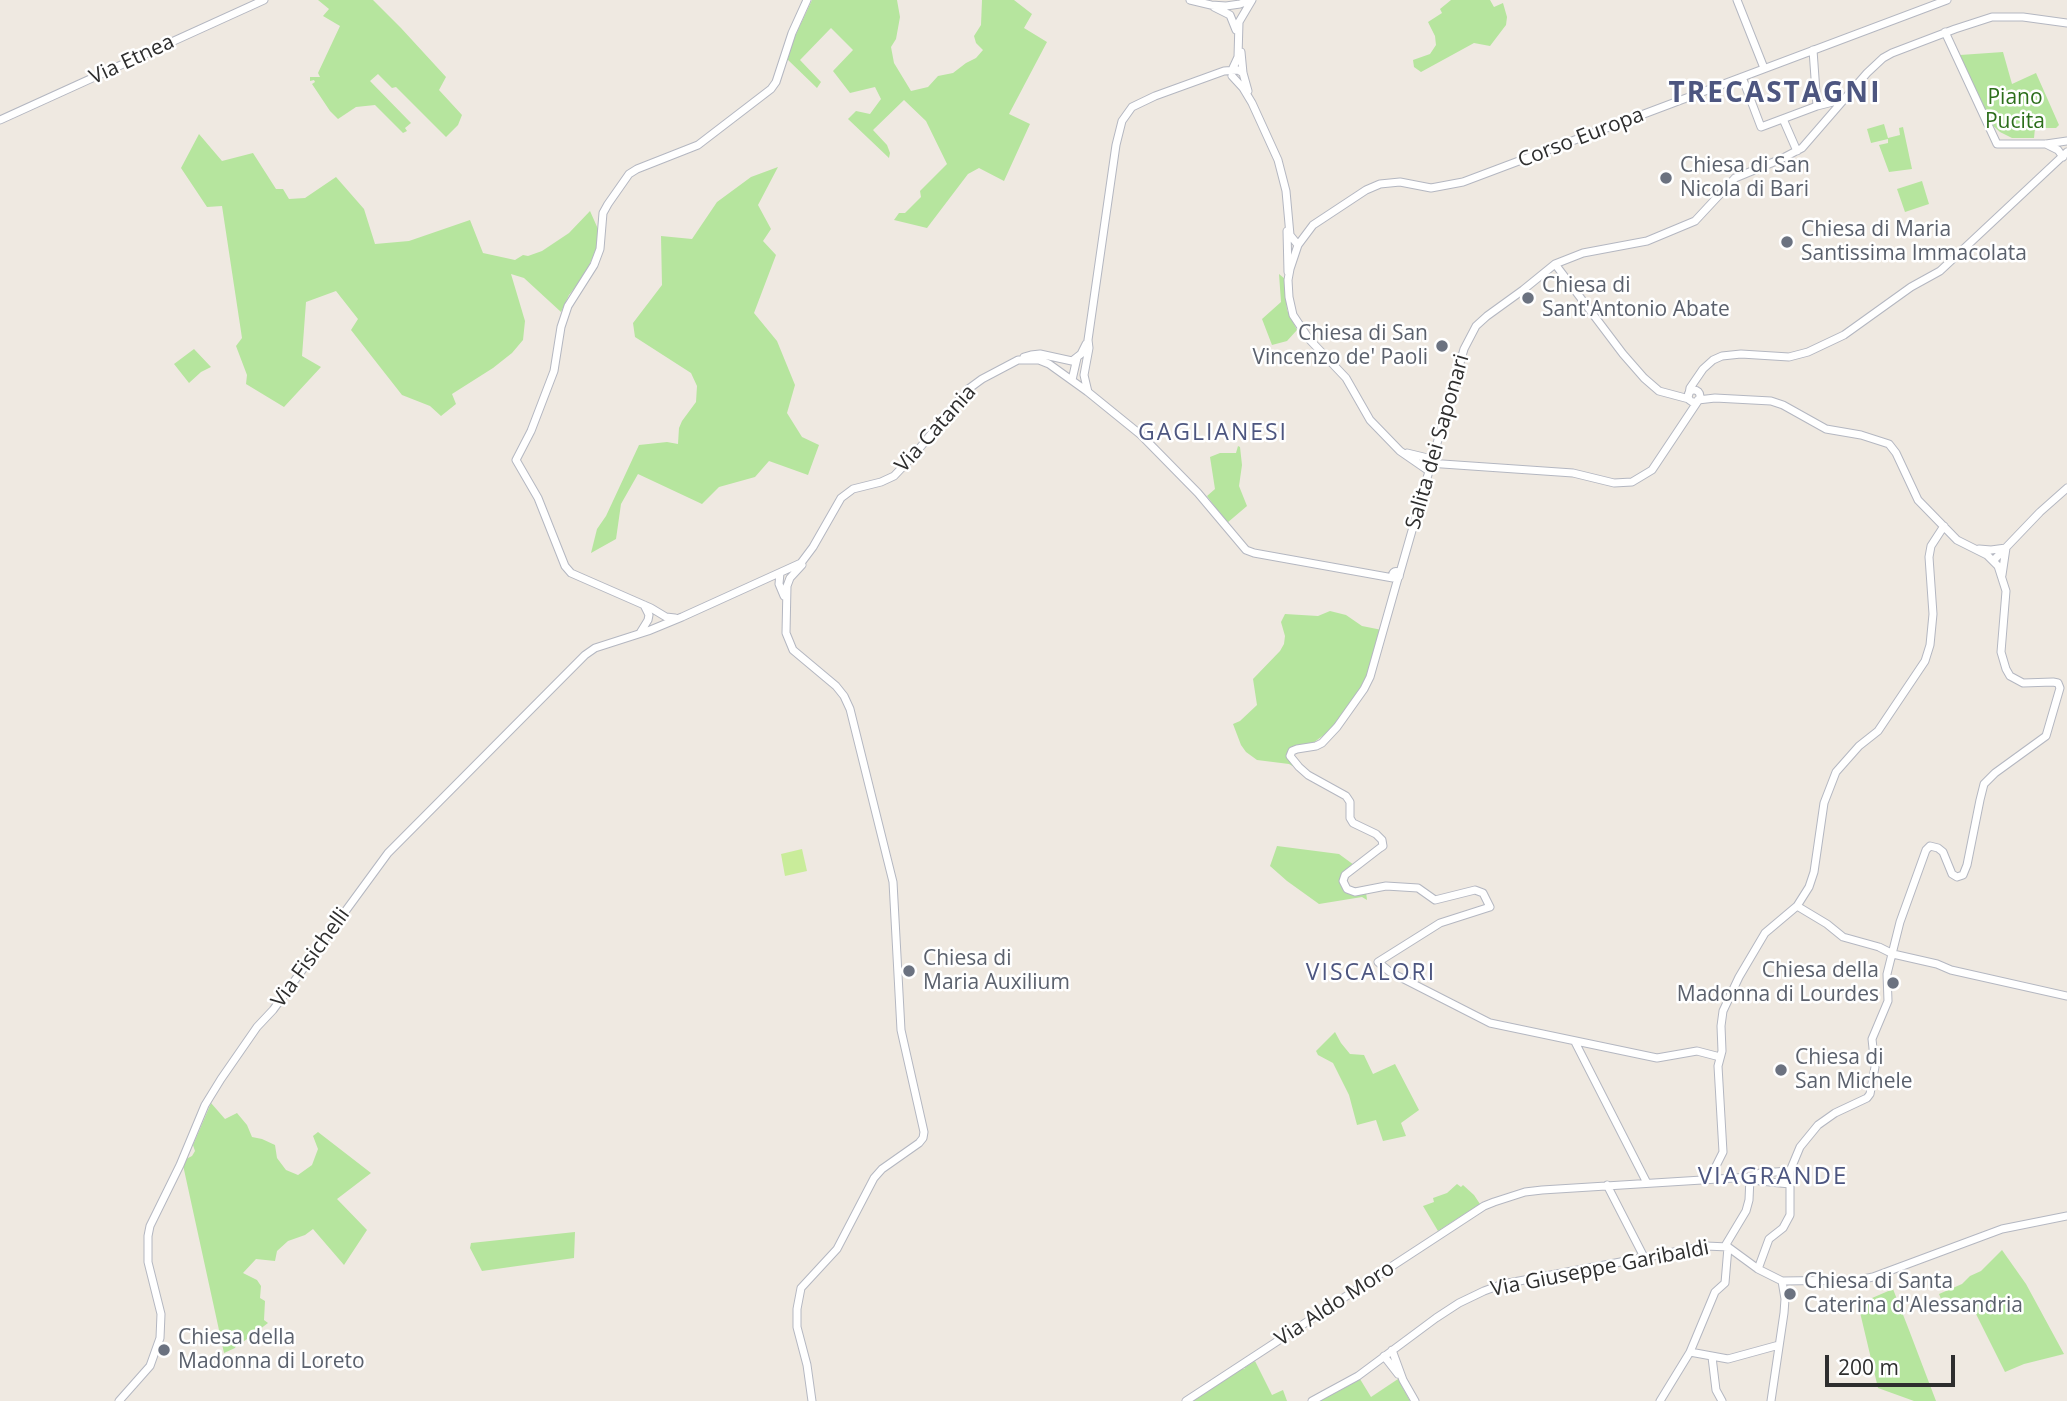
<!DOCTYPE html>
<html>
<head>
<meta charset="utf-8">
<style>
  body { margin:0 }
  #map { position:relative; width:2067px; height:1401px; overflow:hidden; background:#efe9e1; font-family:"Open Sans",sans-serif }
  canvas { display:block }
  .scale { position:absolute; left:1825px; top:1355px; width:130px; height:32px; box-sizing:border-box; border:4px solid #2e2e2e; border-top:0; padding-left:9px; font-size:21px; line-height:24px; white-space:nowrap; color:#2e2e2e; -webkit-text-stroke:5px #fff; paint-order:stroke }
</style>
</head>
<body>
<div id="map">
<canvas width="2067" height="1401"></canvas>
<div class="scale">200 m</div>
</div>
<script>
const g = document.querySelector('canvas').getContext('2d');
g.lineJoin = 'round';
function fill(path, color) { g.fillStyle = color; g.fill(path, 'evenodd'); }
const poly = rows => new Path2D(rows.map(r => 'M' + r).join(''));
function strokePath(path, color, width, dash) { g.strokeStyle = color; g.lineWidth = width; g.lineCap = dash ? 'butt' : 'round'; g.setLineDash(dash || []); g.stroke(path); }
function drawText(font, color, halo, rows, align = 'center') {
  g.font = font + ' "Open Sans",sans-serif'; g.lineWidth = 5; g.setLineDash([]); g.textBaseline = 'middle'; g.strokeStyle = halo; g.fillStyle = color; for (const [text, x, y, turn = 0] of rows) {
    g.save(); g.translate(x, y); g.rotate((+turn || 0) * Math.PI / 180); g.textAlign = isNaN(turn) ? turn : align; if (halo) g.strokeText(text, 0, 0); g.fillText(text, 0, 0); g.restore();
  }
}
const green = poly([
  [318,0,373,0,401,28,446,77,439,90,462,115,458,125,446,137,396,87,392,88,378,74,370,81,411,123,405,128,407,131,403,133,375,105,356,107,338,119,330,111,312,84,315,82,314,80,310,81,310,77,320,77,318,73,340,26,323,16,329,9],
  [812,0,897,0,900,17,896,39,891,47,894,63,911,91,928,87,938,76,953,73,966,63,976,58,983,50,976,43,974,36,981,25,982,0,1014,0,1032,14,1024,28,1047,42,1009,114,1030,124,1004,181,979,168,968,174,927,228,894,220,899,213,905,213,921,197,920,191,947,164,926,121,904,100,873,130,887,145,890,153,889,158,848,119,856,111,870,114,881,99,875,87,850,93,833,71,853,50,831,28,800,60,821,82,817,88,787,59,796,34],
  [1451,0,1490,0,1494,7,1503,3,1507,17,1506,25,1490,46,1474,43,1421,72,1414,67,1413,60,1430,54,1436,45,1435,36,1428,22,1442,13,1440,9],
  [2003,52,2012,84,2036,73,2059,125,2056,128,2035,128,2034,138,2012,138,2000,132,1991,124,1960,55],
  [1884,124,1888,138,1900,135,1899,128,1903,127,1912,169,1889,172,1879,145,1888,143,1888,139,1871,143,1867,129],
  [199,134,222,161,253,153,276,189,283,189,289,199,305,198,336,177,364,209,375,244,409,241,470,220,483,253,515,260,523,255,528,256,542,251,569,233,590,211,598,229,598,246,584,276,569,295,561,312,524,278,511,274,525,321,523,340,512,353,493,368,452,394,456,404,441,416,430,406,402,395,351,330,358,319,336,291,306,302,302,356,321,367,284,407,246,384,247,375,236,346,242,338,222,206,207,207,181,168],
  [778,167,758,205,771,229,763,241,776,255,754,313,777,341,795,385,787,413,802,437,819,445,808,475,769,461,755,477,719,487,702,504,638,474,621,504,616,539,591,553,597,529,606,516,639,445,667,442,678,444,679,428,682,421,696,402,697,386,691,373,635,337,633,323,662,285,661,236,692,239,717,202,751,177],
  [1922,181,1929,204,1905,212,1897,189],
  [1279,274,1285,279,1287,310,1297,330,1287,341,1272,345,1262,319,1281,302],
  [194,349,211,367,201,372,189,383,174,364],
  [1238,446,1240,447,1242,465,1239,486,1247,506,1227,523,1207,496,1215,489,1210,457,1220,453,1236,453],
  [1330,611,1346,615,1362,626,1382,630,1366,682,1336,726,1313,743,1291,748,1296,768,1289,764,1257,760,1246,752,1241,745,1233,724,1240,721,1257,705,1253,679,1280,651,1284,644,1285,636,1281,622,1285,614,1318,616],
  [1277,846,1339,854,1354,865,1342,886,1366,892,1367,900,1362,897,1319,904,1287,881,1270,866],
  [1335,1032,1341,1043,1350,1054,1364,1055,1373,1074,1395,1064,1419,1110,1401,1123,1406,1136,1383,1141,1376,1120,1357,1125,1349,1095,1333,1063,1318,1055,1316,1051],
  [211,1103,225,1119,237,1113,247,1125,252,1137,262,1139,275,1145,277,1158,286,1170,298,1175,312,1165,318,1149,313,1136,318,1132,371,1173,337,1199,367,1230,344,1265,313,1229,305,1235,288,1241,277,1251,275,1261,256,1259,243,1273,257,1280,261,1286,260,1298,265,1301,264,1320,268,1323,243,1342,238,1341,235,1348,224,1353,183,1165,186,1159,192,1156,195,1151,193,1145],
  [1457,1184,1461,1187,1463,1185,1474,1195,1480,1204,1438,1231,1423,1206,1434,1202,1433,1198,1447,1193],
  [575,1232,574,1258,482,1271,470,1248,471,1243],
  [2002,1250,2026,1284,2064,1354,2024,1364,2005,1372,1969,1300,1945,1309,1939,1294,1962,1284,1970,1276,1981,1271],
  [1893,1289,1909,1330,1936,1401,1914,1401,1878,1388,1858,1304],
  [1255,1361,1272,1395,1283,1390,1287,1401,1193,1401,1241,1369,1245,1369,1244,1368],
  [1360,1379,1371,1397,1398,1379,1410,1401,1318,1401]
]);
const pitch = poly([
  [802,849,807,871,785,876,781,854]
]);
const secondary = poly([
  [1190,0,1211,5,1226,6,1240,4,1251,0],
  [1737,0,1764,68],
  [1214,7,1230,15,1236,30],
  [1945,32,1997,144,2046,144,2067,141],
  [1813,50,1817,106],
  [1241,52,1243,73,1248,91],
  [1232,70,1238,57,1239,22,1252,0],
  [1232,76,1243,88,1252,103,1278,160,1286,191,1290,235,1298,245],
  [1742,77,1761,127,1817,106,1841,100],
  [1783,119,1797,151],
  [0,120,264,0],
  [2046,144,2058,150,2063,157],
  [1287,231,1288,272],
  [1555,264,1623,354,1644,378,1659,391,1689,399],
  [1024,357,1031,355,1040,354,1072,361,1081,354,1086,344],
  [1072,380,1077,358],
  '1688 396a6 6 0 1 1 12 0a6 6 0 1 1-12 0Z',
  [1088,392,1084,375,1089,348,1088,340,1116,145,1122,121,1132,107,1155,96,1224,71,1238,70,1243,73],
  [1689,394,1690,388,1703,369,1713,360,1722,356,1741,354,1789,357,1808,352,1844,335,1911,287,1940,271,2067,152],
  [1698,400,1715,398,1771,401,1783,405,1826,429,1861,435,1889,444,1896,453,1918,500,1957,540,1987,555,1998,566,2006,591,2001,652,2006,669,2010,676,2023,683,2053,682,2058,683,2060,688,2046,736,1995,773,1984,784,1980,800,1967,865,1963,875,1957,877,1952,874,1943,852,1938,848,1930,846,1926,850,1900,922,1887,974,1888,1001,1872,1039,1875,1067,1870,1094,1867,1098,1835,1113,1818,1125,1800,1147,1790,1171,1790,1215,1783,1228,1769,1239,1758,1269],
  [1407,453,1436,460],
  [1428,463,1573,473,1614,483,1632,482,1652,470,1698,401],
  [1429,471,1400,451,1370,420,1346,378,1309,339,1293,315,1289,297,1288,280,1290,269,1298,245,1313,225,1366,190,1380,184,1400,182,1431,188,1463,182,1947,0],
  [1979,549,1991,550,2006,548,2002,575],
  [1994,560,2040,512,2067,488],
  [802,565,790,578,787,586,786,633,793,650,836,686,844,696,850,709,893,882,901,1030,924,1132,923,1138,919,1143,882,1169,874,1178,837,1249,801,1288,797,1309,797,1327,807,1365,812,1401],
  '1392.5 575a3.5 3.5 0 1 1 7 0a3.5 3.5 0 1 1-7 0Z',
  [780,573,779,584,784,596],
  [1399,576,1464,349,1476,326,1487,316,1523,290,1555,264,1583,253,1647,241,1695,221,1735,178,1781,159,1802,148,1867,73,1883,58,1892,53,1955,29,1992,17,2023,17,2067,23],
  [1398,578,1370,677,1364,689,1337,727,1322,743,1316,746,1297,749,1292,751,1290,756,1299,767,1308,775,1346,796,1350,802,1350,818,1353,823,1376,834,1382,840,1383,846,1380,848,1345,875,1343,881,1347,889,1355,892,1386,886,1418,888,1435,900,1475,890,1483,893,1490,907,1440,923,1378,962,1390,972,1490,1023,1657,1058,1697,1051,1720,1057],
  [675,618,666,617,651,608,571,573,565,566,538,498,516,460,531,431,554,371,561,327,568,306,594,265,600,249,603,213,608,204,629,174,637,169,698,145,771,89,776,82,792,33,807,0],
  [640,633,648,620,649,615,644,605],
  [1797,906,1827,924,1843,937,1879,947,1893,954,1937,964,1951,970,2067,996],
  [1575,1042,1647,1183],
  [1750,1177,1760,1181,1790,1184],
  [1710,1178,1723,1152,1718,1066,1722,1051,1721,1026,1723,1011,1739,977,1765,933,1797,906,1809,887,1814,872,1824,803,1836,772,1859,746,1878,731,1925,661,1930,645,1933,614,1929,557,1931,546,1944,526],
  [1607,1185,1644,1257],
  [1725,1246,1746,1211,1749,1200,1750,1177],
  [1392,1350,1403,1380,1415,1401],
  [1690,1352,1728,1359,1779,1345],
  [1384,1356,1398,1374],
  [1712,1357,1716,1390,1722,1401],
  [119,1401,150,1366,160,1338,161,1314,148,1262,148,1236,150,1226,180,1165,205,1105,221,1079,257,1027,273,1010,388,853,585,655,595,648,648,631,682,617,801,563,813,547,841,498,853,489,881,482,894,476,914,455,967,390,982,379,1018,360,1039,360,1049,364,1088,392,1141,435,1198,493,1246,550,1254,553,1393,578],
  [1186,1401,1484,1206,1494,1202,1525,1192,1542,1190,1750,1177,1760,1173,1790,1171],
  [1312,1401,1358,1376,1436,1318,1459,1303,1484,1291,1503,1284,1706,1246,1728,1247,1758,1269,1782,1281,1858,1280,1873,1277,2002,1229,2067,1216],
  [1660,1401,1690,1352,1715,1292,1725,1283,1728,1247],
  [1771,1401,1784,1313,1785,1299,1782,1281]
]);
const markers = [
  [1666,178,7,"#6b7280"],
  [1787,242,7,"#6b7280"],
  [1528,298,7,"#6b7280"],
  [1442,346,7,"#6b7280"],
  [909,971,7,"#6b7280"],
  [1893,983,7,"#6b7280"],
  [1781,1070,7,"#6b7280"],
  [1790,1294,7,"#6b7280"],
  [164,1350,7,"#6b7280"]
];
const streetNames = [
  ["Via Etnea",132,60,-25],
  ["Corso Europa",1581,138,-21],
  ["Via Catania",936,429,-48],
  ["Salita dei Saponari",1438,442,-74],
  ["Via Fisichelli",311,958,-54],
  ["Via Giuseppe Garibaldi",1600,1269,-11],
  ["Via Aldo Moro",1335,1304,-33]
];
const parkNames = [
  ["Piano",2015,98],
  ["Pucita",2015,122]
];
const worshipNames = [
  ["Chiesa di San",1680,166],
  ["Nicola di Bari",1680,190],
  ["Chiesa di Maria",1801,230],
  ["Santissima Immacolata",1801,254],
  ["Chiesa di",1542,286],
  ["Sant'Antonio Abate",1542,310],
  ["Chiesa di San",1428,334,"right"],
  ["Vincenzo de' Paoli",1428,358,"right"],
  ["Chiesa di",923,959],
  ["Maria Auxilium",923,983],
  ["Chiesa della",1879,971,"right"],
  ["Madonna di Lourdes",1879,995,"right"],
  ["Chiesa di",1795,1058],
  ["San Michele",1795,1082],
  ["Chiesa di Santa",1804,1282],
  ["Caterina d'Alessandria",1804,1306],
  ["Chiesa della",178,1338],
  ["Madonna di Loreto",178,1362]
];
const neighbourhoodNames = [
  ["GAGLIANESI",1213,433],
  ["VISCALORI",1371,973]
];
const quarterNames = [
  ["VIAGRANDE",1773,1177]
];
const districtNames = [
  ["TRECASTAGNI",1775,94]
];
fill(green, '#b6e59e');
fill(pitch, '#c9ec9a');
strokePath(secondary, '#b4b7c1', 9);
strokePath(secondary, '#fff', 7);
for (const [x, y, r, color] of markers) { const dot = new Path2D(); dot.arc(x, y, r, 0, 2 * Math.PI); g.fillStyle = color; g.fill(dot); strokePath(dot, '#fff', 2.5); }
drawText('21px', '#2e2e2e', '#fff', streetNames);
drawText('21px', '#2c6e1b', '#fff', parkNames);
drawText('21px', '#5b616d', '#fff', worshipNames, 'left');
g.letterSpacing = '2px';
drawText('23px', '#4d5680', '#fff', neighbourhoodNames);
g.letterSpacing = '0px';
g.letterSpacing = '2px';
drawText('24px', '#4d5680', '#fff', quarterNames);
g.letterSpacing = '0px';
g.letterSpacing = '2px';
drawText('bold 28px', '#4d5680', '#fff', districtNames);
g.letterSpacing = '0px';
</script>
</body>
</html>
